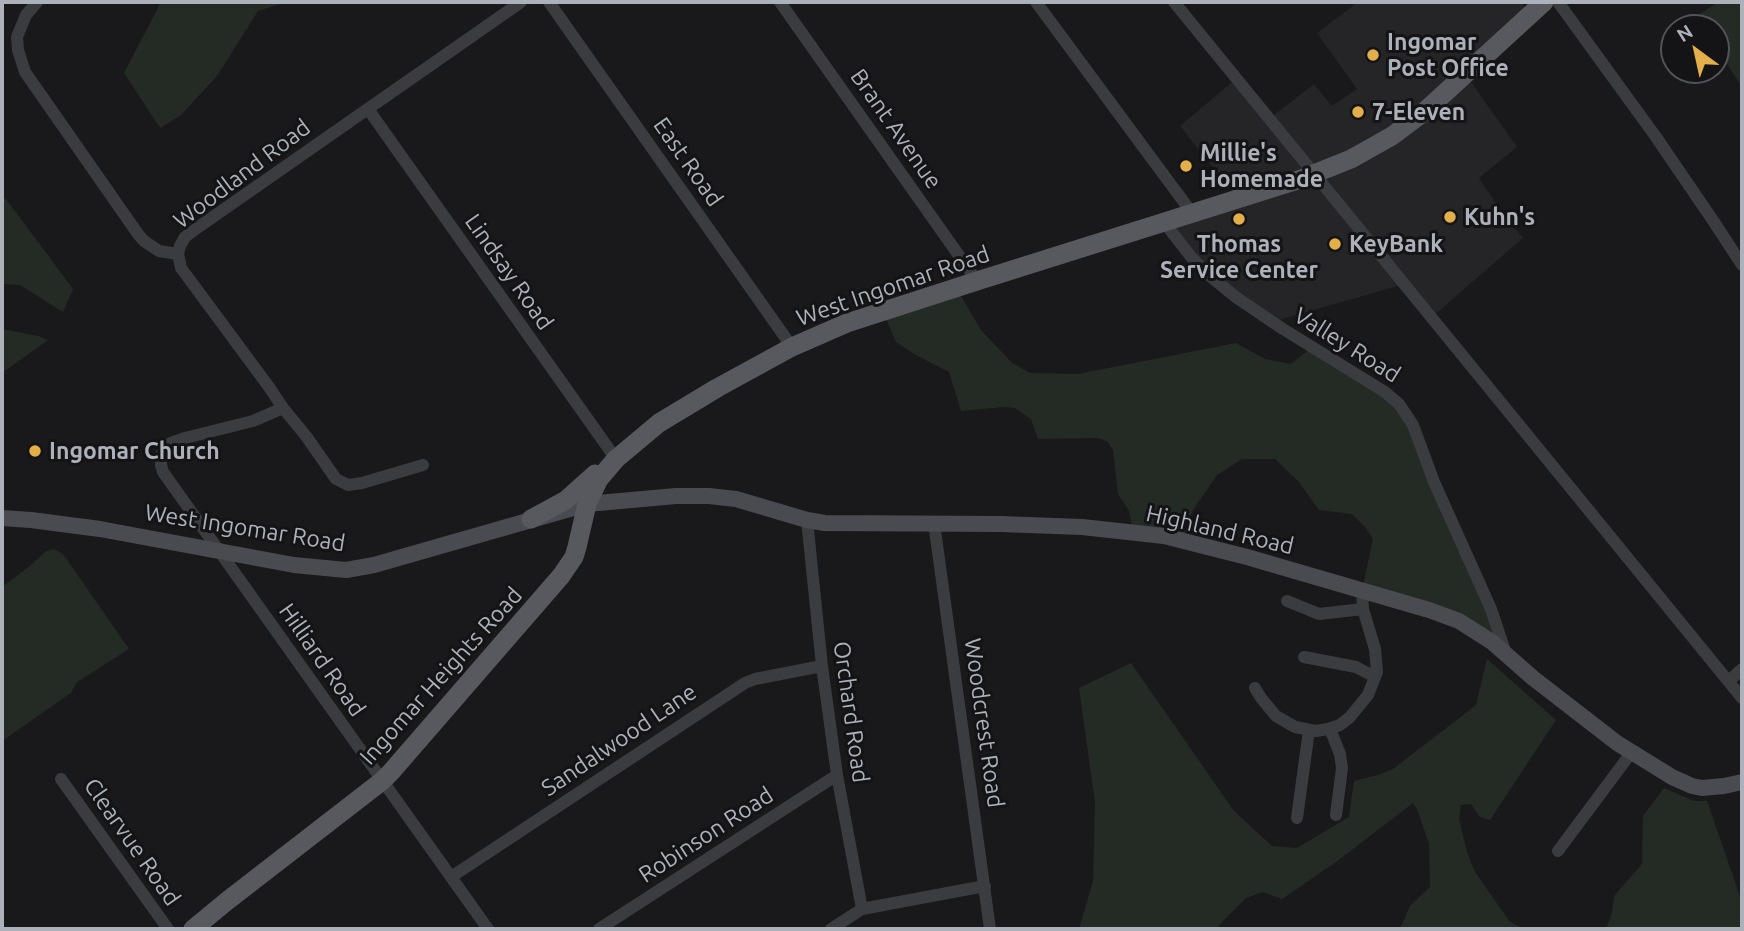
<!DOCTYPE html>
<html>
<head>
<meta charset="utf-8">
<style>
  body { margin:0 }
  #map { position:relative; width:1744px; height:931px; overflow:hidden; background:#19191b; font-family:Ubuntu,sans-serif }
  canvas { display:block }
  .frame { position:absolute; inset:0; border:4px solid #adb1ba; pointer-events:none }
  .north { position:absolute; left:1660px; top:14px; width:70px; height:70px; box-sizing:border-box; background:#141416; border:2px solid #515358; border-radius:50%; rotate:327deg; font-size:19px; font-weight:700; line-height:28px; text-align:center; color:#adb1ba }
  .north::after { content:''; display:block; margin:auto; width:24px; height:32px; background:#e3af4a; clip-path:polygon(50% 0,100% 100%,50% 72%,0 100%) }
</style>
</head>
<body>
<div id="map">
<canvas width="1744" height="931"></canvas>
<div class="frame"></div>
<div class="north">N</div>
</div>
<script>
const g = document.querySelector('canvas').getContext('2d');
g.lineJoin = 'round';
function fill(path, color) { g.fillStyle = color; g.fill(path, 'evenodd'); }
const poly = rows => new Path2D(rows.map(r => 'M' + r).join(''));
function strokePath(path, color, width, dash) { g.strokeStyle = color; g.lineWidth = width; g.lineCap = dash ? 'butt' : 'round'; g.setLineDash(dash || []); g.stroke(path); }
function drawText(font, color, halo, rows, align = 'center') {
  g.font = font + ' Ubuntu,sans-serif'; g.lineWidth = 6; g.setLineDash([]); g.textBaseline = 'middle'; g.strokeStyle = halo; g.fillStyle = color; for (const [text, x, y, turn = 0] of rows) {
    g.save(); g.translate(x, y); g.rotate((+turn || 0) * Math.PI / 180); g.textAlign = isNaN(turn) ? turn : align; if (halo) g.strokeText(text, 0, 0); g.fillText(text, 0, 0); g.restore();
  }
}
const built = poly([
  [1358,2,1521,2,1526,9,1451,79,1391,127,1346,152,1234,194,1180,126,1237,78,1270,118,1314,84,1332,106,1357,89,1317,33],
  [1466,75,1517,147,1479,178,1504,215,1523,238,1432,317,1405,284,1272,322,1237,298,1165,222,1338,165]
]);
const green = poly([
  [161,2,286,2,258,11,217,76,181,115,160,128,124,73],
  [1719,2,1742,2,1742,87,1716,47,1716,28,1704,28,1696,16],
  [2,197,6,199,73,289,63,312,20,285,2,284],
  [956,288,981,330,1012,363,1030,373,1078,374,1236,343,1265,359,1291,364,1312,347,1399,404,1506,654,1480,634,1362,591,1373,539,1365,527,1352,514,1319,510,1299,482,1275,459,1242,459,1217,475,1193,510,1183,540,1133,532,1129,511,1118,494,1113,450,1108,442,1098,438,1038,439,1031,419,1015,408,1004,407,961,411,949,372,916,355,896,342,883,312],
  [2,329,38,336,48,340,2,373],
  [54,549,63,554,129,649,77,682,71,693,2,741,2,587,31,565,46,551],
  [1487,659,1556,720,1490,820,1480,817,1471,804,1461,805,1459,819,1467,852,1475,872,1510,922,1525,929,1400,929,1410,906,1430,887,1429,844,1417,809,1413,803,1336,862,1282,899,1263,892,1246,898,1219,925,1220,929,1079,929,1093,881,1095,803,1079,688,1131,663,1234,811,1272,846,1297,848,1349,817,1354,781,1378,775,1393,769,1476,705],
  [1664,788,1694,801,1707,801,1742,902,1742,929,1606,929,1612,913,1614,896,1642,864,1643,816]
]);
const street = poly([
  [37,2,26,15,17,37,18,50,25,72,138,234,144,241,159,251,178,254],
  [549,2,792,347],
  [780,2,977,281],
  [1036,2,1192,213],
  [1174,2,1742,698],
  [1558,2,1656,137,1714,222,1742,265],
  [368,109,616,459],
  [1164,222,1192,258,1210,276,1237,298,1283,329,1385,392,1399,404,1413,425,1434,482,1491,609,1506,654],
  [283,408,253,421,185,438,171,443,166,446,161,455,161,465,163,472,488,929],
  [423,465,362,483,348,485,336,479,306,436,283,408,269,387,181,268,178,254,180,246,185,237,200,226,521,2],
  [807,520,822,666,837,775,862,909],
  [934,523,990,929],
  [1287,601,1319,614,1363,609],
  [1304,657,1356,667,1375,677],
  [1729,681,1742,669],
  [1255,688,1261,698,1276,716,1295,727,1316,731,1328,729,1340,725,1350,717,1368,695,1377,672,1375,649,1363,609,1362,591],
  [1330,729,1340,754,1342,768,1336,815],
  [61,779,168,929],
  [1297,818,1309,730],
  [1558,851,1631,753],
  [451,877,745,683,755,679,822,666],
  [599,929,837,775],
  [831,929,862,909,985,886]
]);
const secondary = poly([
  [2,518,31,520,100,529,294,565,346,570,374,565,587,504,676,496,709,496,736,499,807,520,825,523,1001,524,1082,527,1164,536,1247,557,1429,610,1459,621,1492,642,1533,678,1617,743,1672,777,1692,786,1702,788,1724,786,1742,782]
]);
const primary = poly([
  [531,519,566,500,595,474],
  [193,929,227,901,382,781,391,772,561,576,574,557,577,547,587,504,599,479,616,459,659,423,717,388,792,347,847,323,977,281,1301,179,1351,159,1392,136,1424,112,1544,2]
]);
const markers = [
  [1373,55,7,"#e3af4a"],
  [1358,112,7,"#e3af4a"],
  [1186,166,7,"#e3af4a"],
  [1450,217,7,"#e3af4a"],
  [1239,219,7,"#e3af4a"],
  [1335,244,7,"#e3af4a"],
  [35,451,7,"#e3af4a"]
];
const poiNames = [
  ["Ingomar",1387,42],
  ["Post Office",1387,68],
  ["7-Eleven",1372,112],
  ["Millie's",1200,153],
  ["Homemade",1200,179],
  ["Kuhn's",1464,217],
  ["Thomas",1239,244,"center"],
  ["Service Center",1239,270,"center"],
  ["KeyBank",1349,244],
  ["Ingomar Church",49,451]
];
const streetNames = [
  ["Brant Avenue",896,129,55],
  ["East Road",688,162,55],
  ["Woodland Road",242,174,-37],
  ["Lindsay Road",509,272,55],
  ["West Ingomar Road",893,286,-19],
  ["Valley Road",1347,345,32],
  ["West Ingomar Road",245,528,9],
  ["Highland Road",1220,530,13],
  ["Hilliard Road",322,660,55],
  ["Ingomar Heights Road",441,676,-48],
  ["Orchard Road",851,712,82],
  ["Woodcrest Road",984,723,82],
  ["Sandalwood Lane",619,740,-34],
  ["Robinson Road",706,835,-33],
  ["Clearvue Road",132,842,55]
];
fill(built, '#252528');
fill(green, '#242b25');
strokePath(street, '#3b3c40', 12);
strokePath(secondary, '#494b50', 16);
strokePath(primary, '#57595f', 19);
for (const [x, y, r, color] of markers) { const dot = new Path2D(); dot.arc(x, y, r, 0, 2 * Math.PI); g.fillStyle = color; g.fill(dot); strokePath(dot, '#141416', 2.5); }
drawText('bold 23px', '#adb1ba', '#141416', poiNames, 'left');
drawText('23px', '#adb1ba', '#141416', streetNames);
</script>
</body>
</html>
